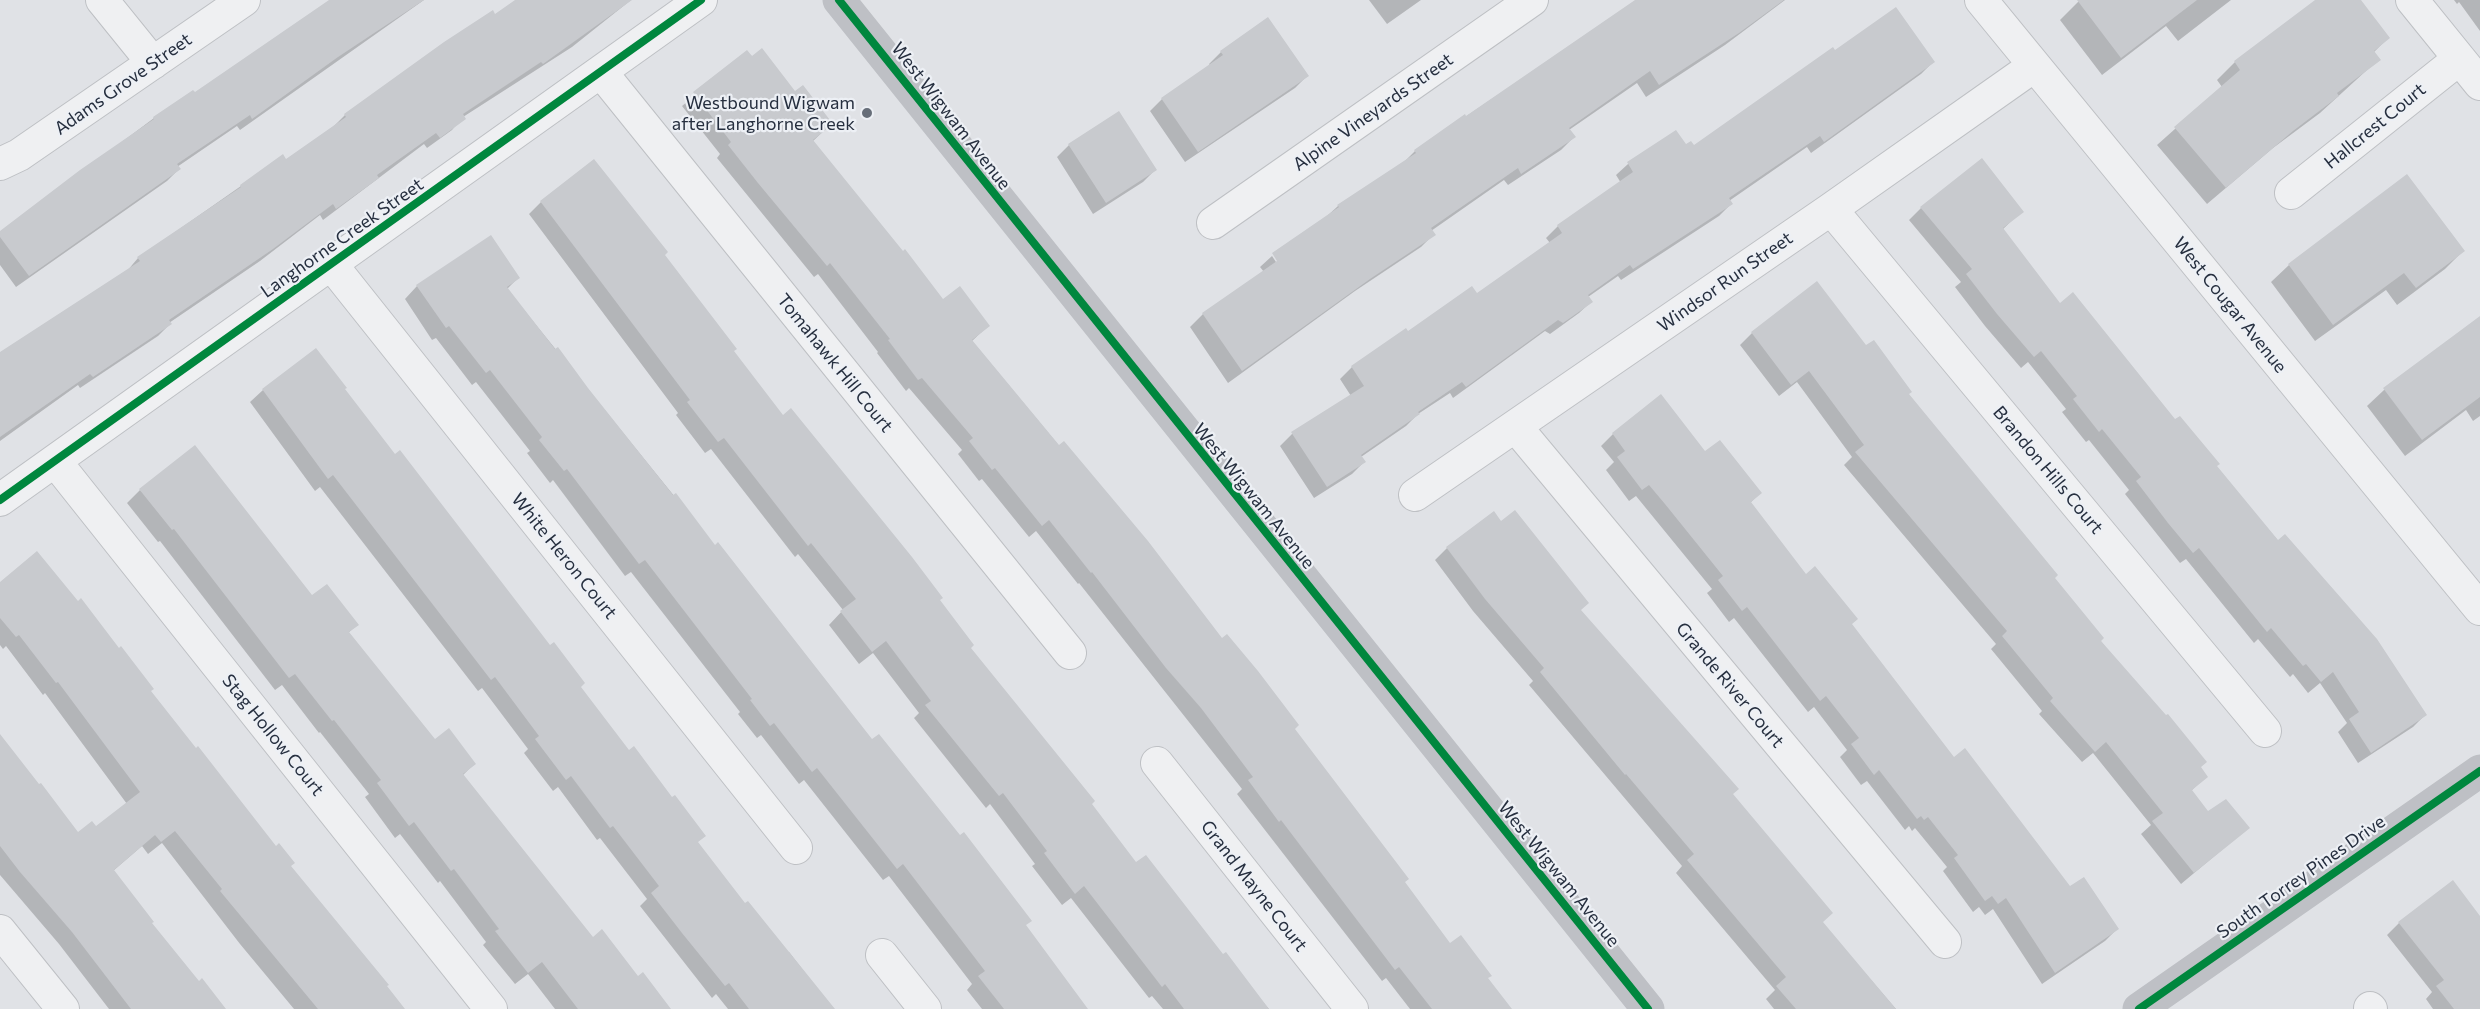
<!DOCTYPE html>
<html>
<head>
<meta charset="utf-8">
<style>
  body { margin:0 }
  canvas { display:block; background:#e0e2e6 }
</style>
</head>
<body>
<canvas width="2480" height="1009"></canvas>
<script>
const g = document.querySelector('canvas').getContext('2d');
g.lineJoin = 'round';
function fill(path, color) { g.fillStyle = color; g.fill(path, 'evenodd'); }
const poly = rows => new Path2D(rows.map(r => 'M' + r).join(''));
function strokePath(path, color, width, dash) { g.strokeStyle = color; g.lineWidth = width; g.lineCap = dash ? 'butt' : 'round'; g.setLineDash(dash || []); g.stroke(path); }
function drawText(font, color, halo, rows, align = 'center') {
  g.font = font + ' Commissioner,sans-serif'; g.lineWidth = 4.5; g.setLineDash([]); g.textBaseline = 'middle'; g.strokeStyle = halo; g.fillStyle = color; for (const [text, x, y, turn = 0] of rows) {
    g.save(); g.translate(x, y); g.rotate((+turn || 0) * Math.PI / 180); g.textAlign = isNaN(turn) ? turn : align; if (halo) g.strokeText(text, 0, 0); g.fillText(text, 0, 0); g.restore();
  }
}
const shadow = poly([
  [333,0,424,0,240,130,237,126,177,167,179,169,167,181,16,287,0,265,0,233,154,118,193,92,194,94],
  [518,0,631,0,572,47,463,117,452,130,427,148,424,144,323,220,320,215,260,261,169,323,170,324,158,336,80,388,78,385,0,441,0,355,127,271,138,258,241,186,286,161,333,127,345,115],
  [1369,0,1421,0,1387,24],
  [1638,0,1785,0,1725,45,1646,97,1637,83,1569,130,1574,137,1561,150,1508,185,1504,180,1431,231,1434,234,1421,247,1355,291,1228,383,1190,327,1203,314,1264,272,1260,267,1272,256,1280,268,1275,255,1273,255,1326,217,1338,206,1404,162,1415,151],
  [2080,0,2231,0,2178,41,2166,26,2102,75,2060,20],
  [2322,0,2359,0,2388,38,2374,52,2379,59,2320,113,2273,148,2207,204,2157,145,2222,87,2217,80,2235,62],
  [2454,0,2480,0,2480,31,2459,2,2457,4],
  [747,52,831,124,812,142,942,301,988,326,972,341,1294,729,1403,883,1450,945,1487,979,1510,1009,1410,1009,1386,978,1382,981,1237,794,1242,789,1079,583,1078,584,1036,531,1029,537,982,479,979,481,958,454,962,450,909,388,906,391,877,353,878,352,818,274,814,277,717,158,720,154,682,106],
  [1221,52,1307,76,1295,88,1185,162,1150,111,1162,99,1210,66,1209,64],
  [1835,52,1933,62,1921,74,1811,153,1807,147,1729,201,1731,204,1719,216,1621,280,1618,276,1588,297,1591,302,1579,313,1550,334,1545,331,1453,398,1450,393,1418,414,1406,426,1361,457,1364,462,1352,474,1314,498,1280,446,1292,434,1351,396,1340,379,1352,367,1408,333,1477,295,1550,243,1546,238,1558,226,1621,183,1616,175,1628,164,1676,132,1685,146,1694,147],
  [1118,113,1155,170,1143,182,1093,214,1057,157,1069,145],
  [541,202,663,255,732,352,783,417,939,601,969,648,1136,865,1223,956,1269,1009,1163,1009,1152,996,1149,998,1071,898,1062,905,1032,866,1035,864,990,804,986,808,914,718,919,713,873,653,859,664,829,625,843,610,798,554,795,557,711,449,705,453,676,415,678,413,529,214],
  [1921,208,2022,211,2002,230,2060,305,2175,421,2215,466,2425,715,2413,727,2358,763,2338,732,2347,723,2320,683,2308,693,2293,674,2290,677,2258,639,2254,643,2186,559,2180,563,2125,494,2129,490,2089,440,2086,442,2062,412,2066,409,2028,362,2021,368,1985,326,1955,287,1961,282,1909,220],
  [2463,251,2445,269,2397,305,2386,290,2315,341,2271,282,2289,265],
  [518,278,507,289,872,741,1025,926,1086,1009,982,1009,967,990,972,984,889,876,883,880,804,780,799,784,761,735,757,738,738,714,740,712,631,572,625,576,553,480,550,483,527,453,530,451,476,382,472,385,436,338,432,340,405,299,417,286],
  [1817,283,1866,348,1908,394,2206,776,2191,791,2208,813,2248,828,2181,884,2141,834,2151,825,2093,753,2082,762,2039,714,2042,711,1991,649,1996,644,1844,465,1852,457,1797,382,1779,396,1740,345,1752,333],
  [2480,318,2480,416,2473,421,2466,410,2405,456,2367,406,2384,390],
  [263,390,343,390,579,687,745,905,788,954,789,952,833,1009,728,1009,716,994,712,998,640,906,647,899,600,838,597,840,558,787,553,791,524,753,528,749,482,688,478,691,320,487,315,491,250,402],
  [1613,434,1705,453,1760,493,1750,503,1805,576,1851,624,1954,759,2070,888,2117,929,2105,941,2042,984,1993,909,1985,915,1979,907,1973,912,1943,871,1947,867,1915,828,1912,831,1909,826,1905,830,1867,781,1861,785,1840,757,1847,750,1814,707,1808,712,1734,618,1729,622,1707,593,1712,589,1636,496,1629,501,1606,470,1614,462,1601,446],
  [140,490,357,625,348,633,435,741,474,764,462,776,592,939,670,1009,555,1009,528,974,515,984,483,945,486,942,440,881,438,883,400,834,395,838,365,797,369,794,320,732,319,733,282,685,275,690,160,541,158,542,127,503],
  [1493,513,1579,611,1731,795,1822,923,1896,1009,1774,1009,1766,999,1775,990,1676,873,1682,866,1529,685,1533,681,1473,611,1435,560,1447,548],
  [0,583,149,691,404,1009,294,1009,240,944,162,843,148,854,142,846,113,871,150,924,199,983,224,1009,109,1009,59,944,0,875,0,739,78,835,96,828,127,804,45,693,43,695,6,646,3,649,0,645],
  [2480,919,2480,1009,2433,1009,2426,999,2432,992,2387,935,2399,923]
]);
const building = poly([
  [329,0,424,0,338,57,252,119,250,115,177,164,181,169,29,276,0,237,0,231,80,170,154,119,153,117,193,90,195,92],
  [515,0,632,0,543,64,541,62,463,114,466,119,440,138,436,133,377,175,379,178,336,209,333,204,273,249,169,320,172,324,93,377,90,374,0,437,0,352,140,261,137,257,241,187,240,185,283,154,286,159,346,117,344,114,444,42,493,10,495,14],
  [1635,0,1784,0,1739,33,1659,85,1650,71,1569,128,1576,137,1521,174,1518,168,1431,228,1436,235,1370,279,1242,371,1202,313,1277,261,1272,253,1339,207,1337,205,1416,153,1414,150,1465,114,1466,116],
  [2077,0,2197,0,2121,58],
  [2315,0,2361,0,2390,38,2374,51,2381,60,2337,93,2339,96,2293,131,2226,188,2174,127,2240,70,2234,61],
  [1896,7,1935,62,1824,142,1820,136,1729,198,1733,204,1633,269,1630,265,1588,295,1593,302,1563,323,1558,320,1466,387,1462,382,1418,412,1420,414,1361,455,1366,462,1327,487,1291,432,1364,386,1351,366,1406,328,1408,331,1472,286,1477,293,1562,233,1557,225,1633,172,1627,162,1676,130,1686,144,1691,141,1694,145,1833,47,1835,50],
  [1268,17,1309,76,1198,152,1161,98,1223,55,1220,51],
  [762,48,795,91,803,85,833,124,813,140,903,251,905,249,943,299,960,286,990,326,972,340,1059,445,1064,441,1148,541,1222,638,1227,634,1258,671,1299,725,1295,729,1409,879,1405,882,1450,943,1461,935,1492,976,1488,978,1512,1009,1432,1009,1399,967,1395,970,1281,820,1279,822,1248,780,1253,777,1201,708,1166,668,1092,572,1091,573,1049,520,1042,526,995,468,992,470,969,441,973,438,922,378,918,380,888,340,890,339,830,263,827,266,758,183,728,145,731,142,693,92,747,50,752,56],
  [1119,111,1157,170,1106,203,1068,144],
  [1982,158,2024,212,2003,228,2060,303,2073,292,2175,419,2180,416,2220,464,2217,466,2278,540,2285,534,2377,639,2427,715,2371,753,2349,719,2359,712,2333,672,2321,682,2306,664,2303,666,2271,628,2267,632,2199,548,2193,553,2168,523,2136,481,2141,477,2102,429,2099,432,2073,399,2077,396,2041,351,2034,357,1997,314,1966,274,1972,269,1920,207],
  [594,159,668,252,665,255,737,349,734,351,783,415,791,408,912,557,943,598,940,600,974,645,971,648,1095,801,1092,804,1136,862,1146,855,1223,954,1226,952,1269,1009,1184,1009,1165,984,1162,987,1084,886,1075,894,1044,853,1047,851,1003,793,999,796,925,705,931,701,886,641,872,652,840,611,856,599,811,543,808,546,724,438,718,442,687,402,690,400,540,201],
  [2407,174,2465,251,2416,288,2404,273,2333,325,2288,264],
  [491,235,520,278,507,287,555,349,558,347,588,388,673,495,676,493,715,545,718,542,872,739,879,734,960,835,964,832,1032,921,1026,925,1088,1009,1004,1009,978,976,985,971,903,864,897,869,817,768,812,772,774,723,770,726,750,700,752,699,645,560,639,564,567,469,564,471,539,440,542,437,490,370,486,373,449,326,446,328,416,285],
  [1817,281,1866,345,1874,340,1912,392,1909,394,2058,575,2055,578,2104,638,2101,641,2166,715,2168,714,2207,762,2201,767,2208,777,2192,790,2208,811,2226,799,2250,828,2194,873,2152,821,2163,813,2106,742,2095,752,2050,701,2053,698,2002,636,2007,631,1855,452,1864,445,1809,371,1791,385,1751,332],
  [2480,316,2480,397,2422,440,2383,388],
  [316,348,347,388,345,389,395,454,400,450,550,645,554,642,585,683,581,687,629,750,634,746,672,797,675,795,706,836,698,842,745,903,748,901,835,1009,749,1009,729,983,725,986,682,933,651,893,659,886,613,826,610,828,571,776,566,780,535,739,539,736,495,677,491,680,333,475,328,479,262,389],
  [1661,394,1705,451,1720,440,1762,493,1751,502,1806,574,1815,566,1858,619,1852,624,1954,757,1965,748,2070,886,2084,877,2119,929,2055,973,2006,898,1998,904,1992,896,1985,901,1954,858,1958,855,1928,817,1924,820,1921,816,1917,819,1879,770,1874,775,1851,744,1859,738,1826,696,1820,701,1747,607,1742,611,1718,580,1723,576,1665,504,1649,485,1642,490,1617,457,1625,451,1612,433],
  [195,445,312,595,327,584,359,625,349,632,435,739,449,728,476,764,463,774,593,937,602,929,638,976,643,972,671,1009,578,1009,542,962,528,973,495,931,499,929,454,869,451,871,414,822,409,826,377,783,381,780,334,720,332,721,295,674,289,678,174,529,172,530,139,489],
  [1515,510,1589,603,1581,610,1739,789,1733,794,1833,913,1823,922,1896,1009,1796,1009,1776,986,1786,977,1687,860,1694,854,1626,774,1625,775,1540,672,1544,668,1485,599,1446,547,1494,511,1501,521],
  [37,551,78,601,81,598,119,648,121,646,154,689,151,691,196,748,198,746,276,846,279,843,295,863,291,866,389,985,387,986,405,1009,318,1009,220,891,222,889,175,831,161,842,155,835,114,870,154,922,152,923,199,981,202,978,226,1009,131,1009,72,932,20,872,0,846,0,734,39,784,41,783,78,832,92,821,96,826,140,792,58,682,56,683,19,635,16,637,0,618,0,582],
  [2453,880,2480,916,2480,1009,2454,1009,2436,986,2444,980,2398,922]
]);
const street = poly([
  [102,0,153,63],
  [1981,0,2480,609],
  [2412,0,2480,84],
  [601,72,1070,653],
  [0,164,19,155,244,0],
  [2291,193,2459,59],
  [1831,209,2265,731],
  [1213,223,1532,0],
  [331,264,796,848],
  [1516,427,1945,942],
  [55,461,491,1009],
  [1415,495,1831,209,2034,66],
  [0,500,701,0],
  [1157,763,1352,1009],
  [0,931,63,1009],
  [882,955,925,1009],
  [2370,1008,2371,1009]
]);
const secondary = poly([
  [839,0,1648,1009],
  [2139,1009,2480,771]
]);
const cycleway = poly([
  [839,0,1648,1009],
  [0,500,701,0],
  [2139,1009,2480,771]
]);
const markers = [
  [867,113,6,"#676e79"]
];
const streetNames = [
  ["Adams Grove Street",123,84,-35],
  ["Alpine Vineyards Street",1373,112,-35],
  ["West Wigwam Avenue",951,116,52],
  ["Hallcrest Court",2375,126,-39],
  ["Langhorne Creek Street",342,238,-35],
  ["Windsor Run Street",1725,282,-35],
  ["West Cougar Avenue",2230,305,51],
  ["Tomahawk Hill Court",835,363,51],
  ["Brandon Hills Court",2048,470,50],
  ["West Wigwam Avenue",1254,496,51],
  ["White Heron Court",564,556,51],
  ["Grande River Court",1730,685,50],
  ["Stag Hollow Court",273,735,51],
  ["West Wigwam Avenue",1559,874,51],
  ["South Torrey Pines Drive",2301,877,-35],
  ["Grand Mayne Court",1254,886,52]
];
const poiNames = [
  ["Westbound Wigwam",855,103],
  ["after Langhorne Creek",855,124]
];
fill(shadow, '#0003');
fill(building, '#c8cace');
strokePath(street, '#bec0c4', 34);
strokePath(street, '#eff0f2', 32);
strokePath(secondary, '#bec0c5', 33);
strokePath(cycleway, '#00873e', 8);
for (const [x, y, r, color] of markers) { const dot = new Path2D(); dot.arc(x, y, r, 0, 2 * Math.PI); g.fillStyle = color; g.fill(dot); strokePath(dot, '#edf0f5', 2); }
drawText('18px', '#262f3f', '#edf0f5', streetNames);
drawText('18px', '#262f3f', '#edf0f5', poiNames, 'right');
</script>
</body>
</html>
